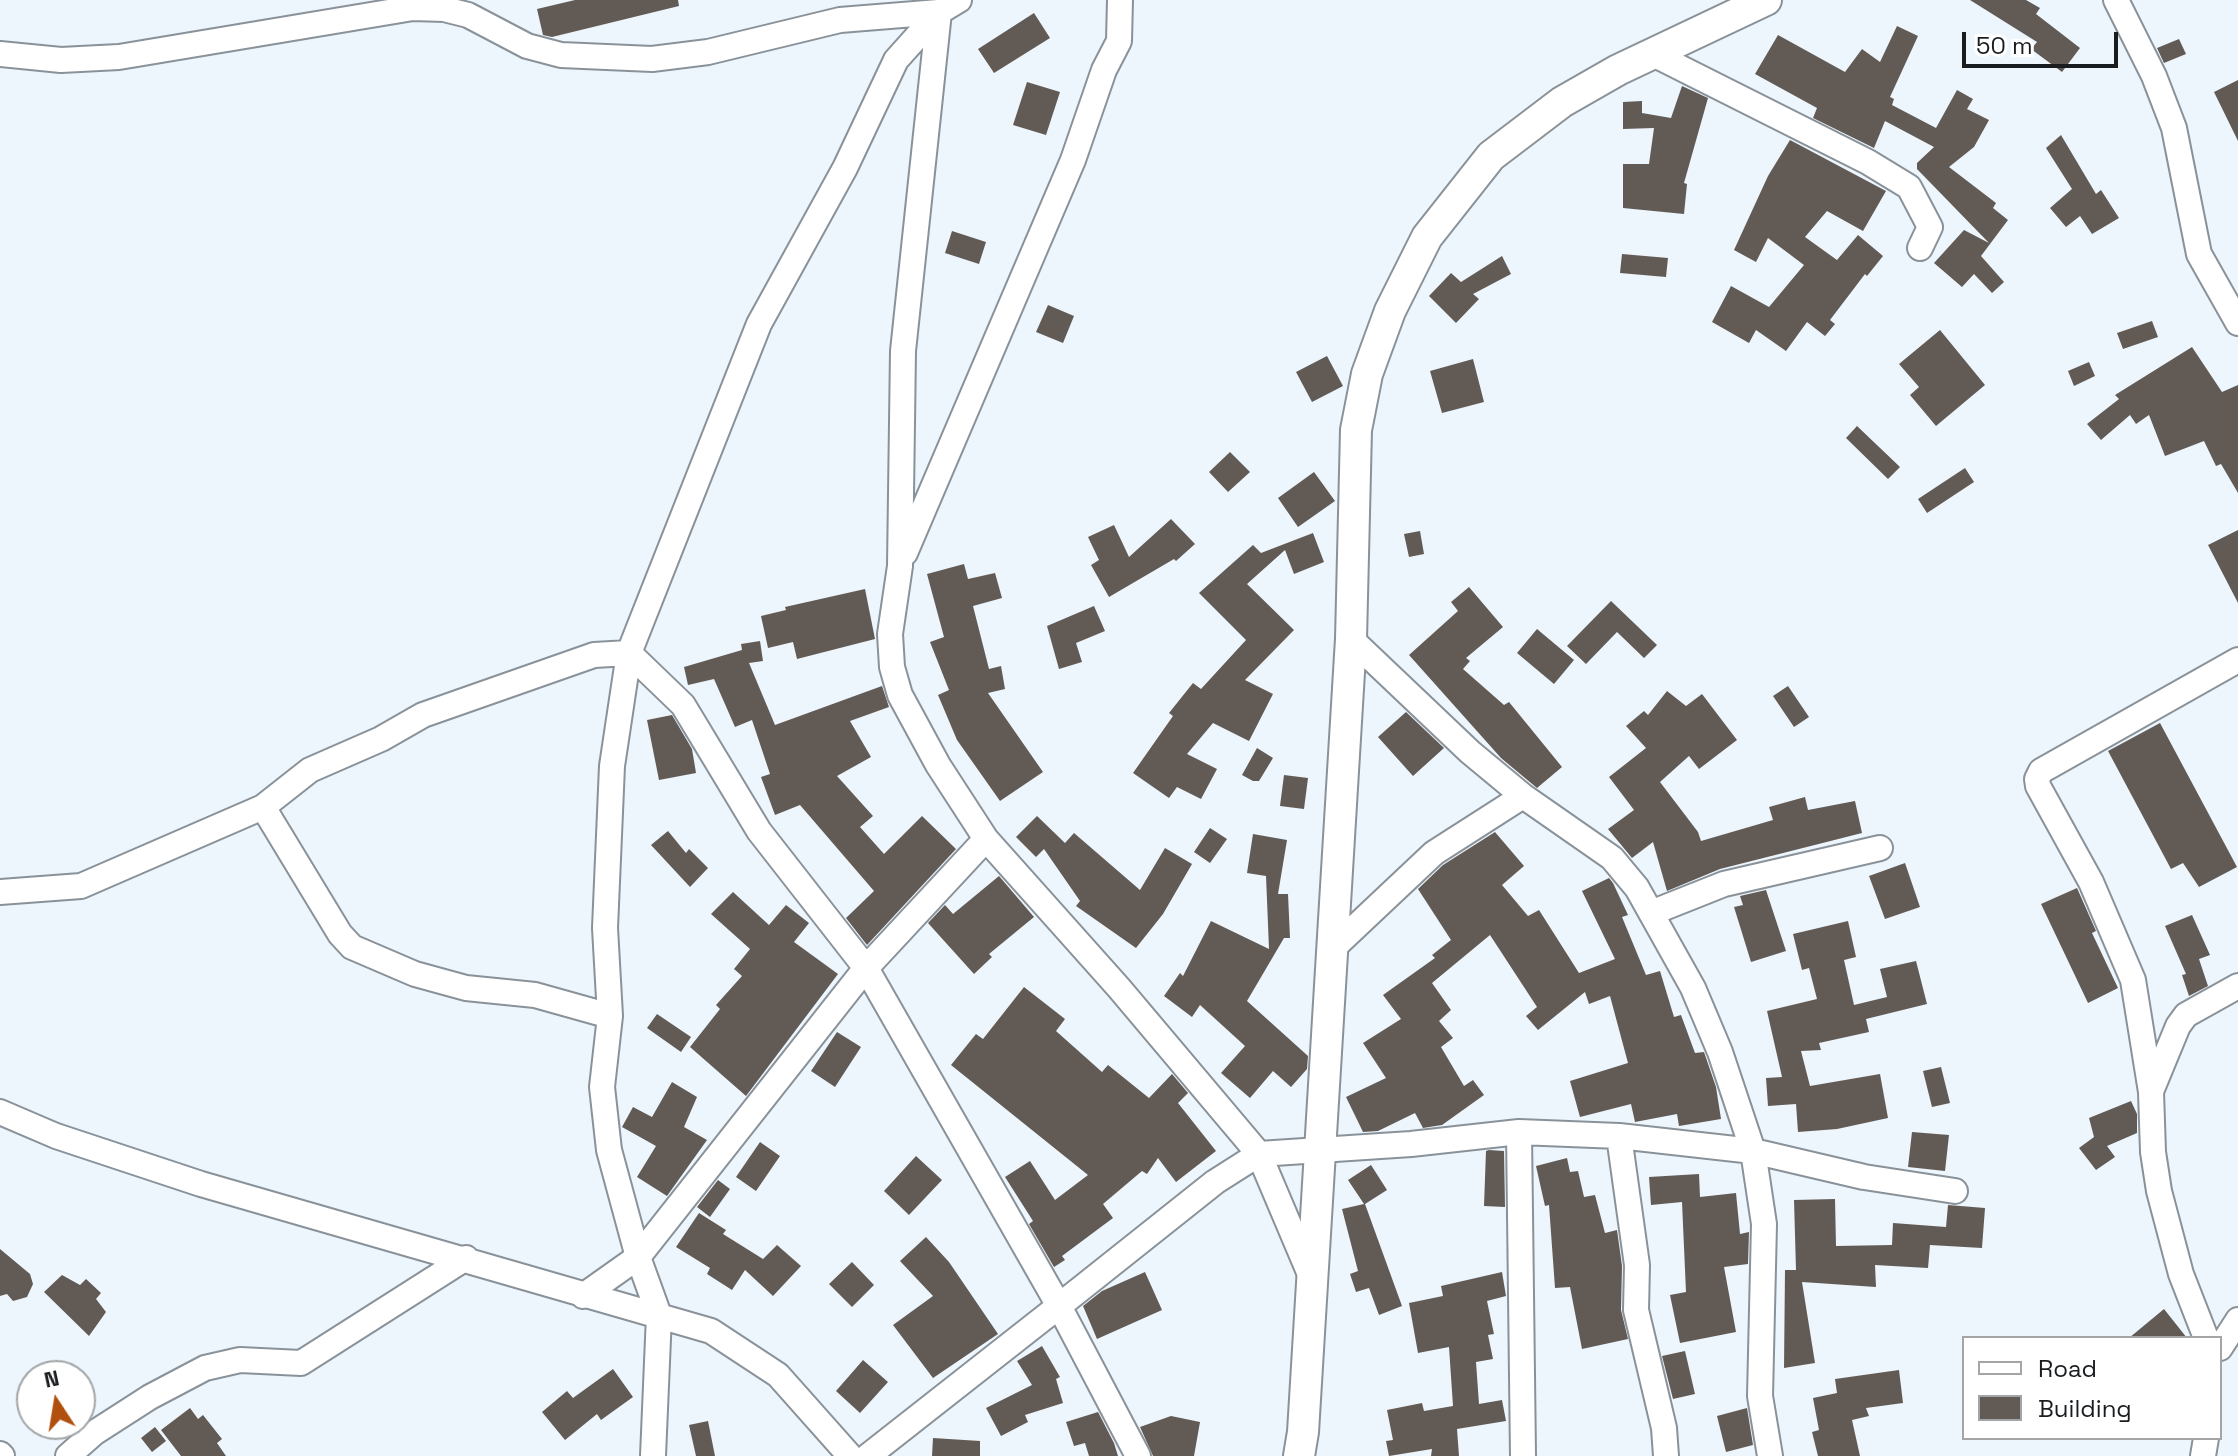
<!DOCTYPE html>
<html>
<head>
<meta charset="utf-8">
<style>
  body { margin:0 }
  #map { position:relative; width:2238px; height:1456px; overflow:hidden; background:#edf5fd; font-family:"Space Grotesk",sans-serif }
  canvas { display:block }
  .legend { position:absolute; left:1962px; top:1336px; width:260px; height:104px; box-sizing:border-box; background:#fff; border:2px solid #a3a5a6; margin:0; padding:10px 14px; list-style:none; font-size:24px; color:#1a1d20 }
  .legend li { display:flex; align-items:center; gap:16px; height:40px }
  .legend b { width:40px; border:2px solid #a3a5a6 }
  .north { position:absolute; left:16px; top:1360px; width:80px; height:80px; box-sizing:border-box; background:#fff; border:2px solid #a3a5a6; border-radius:50%; rotate:348deg; font-size:22px; font-weight:700; line-height:32px; text-align:center; color:#1a1d20 }
  .north::after { content:''; display:block; margin:auto; width:28px; height:36px; background:#b1500e; clip-path:polygon(50% 0,100% 100%,50% 72%,0 100%) }
  .scale { position:absolute; left:1962px; top:32px; width:156px; height:36px; box-sizing:border-box; border:4px solid #1a1d20; border-top:0; padding-left:10px; font-size:24px; line-height:28px; white-space:nowrap; color:#1a1d20; -webkit-text-stroke:6px #fff; paint-order:stroke }
</style>
</head>
<body>
<div id="map">
<canvas width="2238" height="1456"></canvas>
<ul class="legend">
<li><b style="height:10px;background:#fff"></b>Road</li>
<li><b style="height:22px;background:#625b55"></b>Building</li>
</ul>
<div class="north">N</div>
<div class="scale">50 m</div>
</div>
<script>
const g = document.querySelector('canvas').getContext('2d');
g.lineJoin = 'round';
function fill(path, color) { g.fillStyle = color; g.fill(path, 'evenodd'); }
const poly = rows => new Path2D(rows.map(r => 'M' + r).join(''));
function strokePath(path, color, width, dash) { g.strokeStyle = color; g.lineWidth = width; g.lineCap = dash ? 'butt' : 'round'; g.setLineDash(dash || []); g.stroke(path); }
const building = poly([
  [575,0,678,0,679,6,552,37,543,35,537,9],
  [1970,0,2026,0,2040,8,2036,14,2080,48,2062,72,2031,49,2037,42],
  [1034,13,1050,38,994,73,978,49],
  [1897,26,1918,36,1890,97,1894,99,1892,105,1936,128,1957,90,1973,99,1967,109,1989,120,1974,147,1949,167,1996,203,1993,208,2008,220,1981,256,2004,282,1992,293,1974,274,1962,287,1934,263,1964,230,1989,243,1917,169,1917,163,1934,147,1885,121,1874,148,1813,118,1817,108,1755,74,1778,35,1845,72,1862,49,1880,62],
  [2179,39,2186,54,2164,63,2157,48],
  [2238,80,2238,141,2214,92],
  [1027,82,1060,92,1046,135,1013,125],
  [1682,86,1708,98,1684,183,1687,184,1684,214,1623,208,1623,164,1649,164,1654,128,1623,129,1623,102,1642,101,1642,113,1671,118],
  [2061,135,2096,194,2101,190,2119,218,2092,234,2080,216,2066,227,2050,208,2072,189,2046,148],
  [1790,140,1886,191,1863,231,1827,211,1805,237,1837,260,1858,235,1883,256,1867,276,1865,274,1830,320,1835,324,1825,336,1807,322,1786,351,1756,330,1749,343,1712,322,1731,286,1769,307,1804,265,1768,238,1756,262,1734,250,1768,176],
  [952,231,986,242,979,264,945,253],
  [1622,254,1668,258,1666,277,1620,273],
  [1502,256,1511,274,1473,294,1479,299,1456,323,1429,296,1451,273,1461,282],
  [1048,305,1074,316,1063,343,1036,332],
  [2152,321,2158,337,2123,349,2117,333],
  [1940,330,1985,385,1936,426,1910,395,1919,387,1899,364],
  [2192,347,2222,392,2238,385,2238,493,2221,464,2216,466,2204,441,2165,456,2149,415,2136,424,2130,415,2101,440,2087,424,2119,399,2115,395],
  [1327,356,1343,386,1312,402,1296,372],
  [1473,359,1484,402,1442,413,1430,371],
  [2089,362,2095,376,2074,386,2068,371],
  [1857,426,1900,467,1888,479,1846,438],
  [1230,452,1250,472,1228,492,1209,472],
  [1965,468,1974,482,1927,513,1918,499],
  [1314,472,1335,501,1298,527,1278,498],
  [1171,519,1195,544,1176,561,1174,559,1109,597,1091,565,1099,560,1088,537,1114,525,1129,557],
  [2238,530,2238,603,2208,545],
  [1420,531,1424,554,1409,557,1404,534],
  [1313,533,1324,562,1294,574,1285,550,1247,584,1294,630,1245,680,1273,694,1249,741,1213,723,1187,754,1217,769,1201,799,1177,787,1169,798,1133,773,1173,716,1169,713,1193,683,1201,689,1246,640,1199,593,1253,545,1261,553],
  [964,564,968,579,995,573,1002,598,973,606,989,669,1001,666,1005,689,988,693,1043,772,1000,801,957,740,938,695,949,690,930,642,944,637,927,574],
  [1469,587,1503,627,1466,658,1470,661,1463,669,1504,705,1509,702,1562,767,1537,788,1501,758,1409,655,1458,611,1451,602],
  [865,589,875,639,797,659,793,642,768,648,761,616,786,610,785,607],
  [1611,601,1657,645,1644,658,1617,632,1586,664,1567,646],
  [1094,606,1105,631,1076,643,1082,662,1059,669,1047,626],
  [1537,629,1574,660,1554,684,1517,653],
  [760,641,763,661,749,663,775,725,882,686,889,707,850,721,871,757,837,776,873,816,860,827,884,854,922,816,956,849,867,945,846,918,874,891,800,805,775,815,761,777,770,774,752,720,735,727,714,679,688,685,684,667,742,650,741,644],
  [1788,686,1809,717,1794,727,1773,696],
  [1667,691,1686,706,1702,694,1737,740,1699,769,1689,756,1660,782,1698,832,1701,841,1773,820,1769,807,1805,797,1808,810,1855,801,1862,833,1720,869,1667,891,1653,842,1632,858,1608,829,1634,810,1609,777,1646,748,1626,726,1644,711,1648,715],
  [1406,712,1444,748,1413,776,1378,737],
  [672,715,692,749,696,773,659,780,647,720],
  [2160,723,2237,867,2199,887,2183,863,2171,869,2108,751],
  [1257,748,1273,758,1259,781,1253,781,1242,775],
  [1284,775,1308,778,1304,809,1280,806],
  [1037,816,1065,843,1074,833,1140,890,1165,848,1192,864,1163,914,1136,948,1076,906,1080,901,1044,849,1036,857,1016,837],
  [1210,828,1227,839,1210,863,1194,852],
  [668,831,686,853,689,849,708,868,690,887,651,845],
  [1495,832,1524,866,1502,885,1528,916,1539,910,1579,973,1615,959,1582,891,1609,878,1613,883,1628,915,1622,917,1646,975,1660,971,1674,1017,1681,1015,1695,1053,1704,1052,1716,1087,1721,1119,1679,1126,1677,1114,1635,1122,1631,1104,1580,1117,1570,1081,1628,1063,1610,996,1589,1004,1585,992,1538,1030,1526,1016,1537,1007,1490,935,1432,983,1451,1010,1439,1021,1453,1038,1441,1047,1464,1086,1473,1080,1484,1095,1442,1125,1423,1128,1415,1113,1378,1131,1363,1132,1346,1097,1386,1078,1363,1043,1401,1019,1383,995,1435,958,1432,955,1451,940,1418,889,1443,865],
  [1253,834,1287,840,1278,894,1288,894,1290,938,1284,938,1247,1001,1308,1056,1307,1069,1291,1087,1273,1071,1250,1098,1221,1073,1245,1046,1200,1005,1192,1017,1164,996,1180,973,1183,976,1211,921,1269,949,1266,876,1247,873],
  [1905,863,1920,907,1885,919,1869,876],
  [999,876,1034,917,989,954,992,957,974,974,928,923,945,905,953,914],
  [2077,888,2096,931,2092,933,2118,988,2088,1003,2041,904],
  [1766,890,1786,951,1751,962,1734,907,1743,905,1740,896],
  [733,892,769,925,786,905,809,923,794,942,838,974,746,1096,690,1047,720,1009,716,1005,742,976,734,969,750,949,711,914],
  [2192,915,2210,955,2199,959,2208,986,2189,996,2182,975,2186,974,2165,926],
  [1848,921,1856,957,1844,960,1854,1005,1887,997,1880,969,1916,961,1927,1004,1866,1019,1869,1032,1819,1043,1821,1050,1801,1051,1810,1086,1880,1074,1888,1118,1837,1129,1798,1132,1796,1104,1768,1106,1766,1078,1782,1077,1767,1011,1817,999,1809,968,1802,970,1793,934],
  [1024,987,1065,1019,1056,1031,1102,1072,1108,1065,1149,1098,1172,1074,1188,1093,1178,1103,1216,1151,1176,1182,1158,1158,1147,1174,1142,1171,1103,1204,1113,1218,1062,1256,1065,1260,1054,1267,1029,1224,1033,1221,1005,1177,1030,1161,1055,1200,1088,1175,951,1065,976,1034,983,1039],
  [657,1014,691,1037,681,1052,647,1028],
  [837,1032,861,1047,835,1087,811,1071],
  [1941,1067,1950,1103,1932,1107,1923,1071],
  [672,1082,697,1097,684,1127,707,1140,667,1196,637,1177,656,1146,622,1127,633,1107,652,1117],
  [2131,1101,2137,1114,2137,1133,2107,1146,2115,1157,2096,1170,2079,1148,2094,1137,2089,1118],
  [1912,1132,1949,1135,1945,1171,1908,1167],
  [760,1142,780,1156,756,1191,736,1177],
  [1489,1150,1504,1151,1505,1207,1484,1206,1486,1151],
  [916,1156,942,1180,909,1215,884,1191],
  [1567,1158,1570,1172,1578,1171,1584,1197,1595,1195,1605,1233,1617,1230,1622,1266,1621,1310,1628,1339,1582,1349,1570,1287,1555,1288,1549,1205,1545,1206,1536,1166],
  [1371,1165,1387,1190,1365,1204,1402,1306,1379,1315,1369,1288,1356,1292,1350,1274,1358,1271,1342,1209,1364,1204,1348,1180],
  [1699,1174,1700,1197,1736,1193,1740,1234,1749,1232,1748,1264,1724,1267,1736,1332,1680,1343,1670,1295,1686,1292,1682,1202,1651,1205,1649,1177],
  [718,1180,730,1189,710,1217,697,1207],
  [1835,1199,1836,1246,1892,1245,1893,1223,1946,1227,1948,1205,1985,1208,1982,1248,1930,1245,1928,1268,1875,1265,1876,1287,1802,1282,1815,1363,1784,1368,1785,1270,1796,1270,1794,1200],
  [699,1213,726,1230,723,1234,763,1259,777,1245,801,1266,773,1296,745,1270,732,1290,707,1274,710,1268,676,1247],
  [926,1237,949,1262,998,1334,933,1378,893,1325,933,1296,900,1261],
  [0,1249,30,1274,33,1284,27,1297,13,1301,7,1294,0,1296],
  [852,1262,874,1285,852,1307,829,1284],
  [1145,1272,1162,1310,1097,1339,1083,1306,1102,1291],
  [1502,1272,1506,1296,1487,1301,1494,1334,1488,1335,1493,1359,1476,1362,1479,1404,1502,1400,1506,1421,1457,1429,1459,1456,1431,1456,1432,1449,1389,1456,1386,1441,1393,1440,1387,1410,1422,1403,1424,1411,1453,1406,1449,1347,1418,1353,1409,1303,1443,1296,1441,1286],
  [62,1275,80,1285,86,1279,101,1293,96,1299,106,1312,89,1336,44,1292],
  [2164,1309,2187,1338,2129,1338],
  [1042,1346,1060,1377,1056,1379,1063,1403,1025,1415,1028,1422,1001,1436,986,1408,1032,1385,1017,1361],
  [1685,1351,1695,1394,1673,1399,1662,1356],
  [863,1360,888,1382,860,1413,836,1391],
  [613,1369,633,1397,601,1420,597,1414,565,1440,542,1412,567,1391,573,1398],
  [1899,1370,1903,1403,1866,1408,1869,1416,1852,1420,1860,1456,1818,1456,1812,1432,1819,1430,1813,1398,1837,1393,1835,1379],
  [190,1408,198,1419,203,1415,222,1439,217,1443,226,1456,181,1456,161,1430],
  [1747,1408,1753,1445,1726,1452,1717,1416],
  [1098,1412,1114,1443,1118,1456,1089,1456,1085,1443,1074,1446,1066,1422],
  [1171,1416,1200,1422,1194,1456,1153,1456,1140,1427],
  [708,1421,715,1456,696,1456,689,1425],
  [155,1427,166,1441,152,1452,141,1438],
  [933,1438,980,1441,980,1456,932,1456]
]);
const minor = poly([
  [2116,0,2154,76,2174,128,2199,254,2238,323],
  [939,12,903,351,900,566,890,634,892,667,900,695,938,765,986,839,1119,988,1259,1154,1312,1279],
  [0,54,61,60,119,57,413,8,444,9,468,15,527,46,561,55,652,59,708,52,840,20,939,12],
  [1653,54,1868,162,1909,187,1930,227,1920,248],
  [905,553,1073,160,1104,70,1119,41,1120,0],
  [1351,639,1470,752,1523,796],
  [263,807,340,934,352,947,415,974,466,988,535,995,610,1016],
  [0,892,81,886,263,807,310,770,381,739,423,715,594,655,629,653,683,705,759,831,866,968,986,839],
  [1651,913,1724,884,1880,848],
  [1331,950,1434,853,1523,796,1612,858,1637,888,1693,988,1720,1052,1753,1151,1764,1224,1760,1396,1770,1456],
  [2152,1089,2178,1026,2186,1015,2238,986],
  [0,1112,56,1136,201,1184,711,1331,778,1375,850,1456],
  [1519,1132,1619,1136,1753,1151,1864,1177,1955,1191],
  [1619,1136,1637,1265,1636,1310,1664,1428,1666,1456],
  [583,1296,638,1257,659,1315,653,1456],
  [2206,1338,2181,1274,2159,1191,2153,1152,2151,1092,2133,980,2091,882,2038,786,2037,779,2041,771,2238,660],
  [2220,1348,2238,1320],
  [0,1454,2,1456],
  [68,1456,94,1433,150,1397,205,1368,240,1360,301,1363,466,1258],
  [868,1456,1059,1306,866,968,638,1257,609,1150,602,1087,610,1016,605,928,612,766,629,653,759,324,845,168,896,60,939,12,959,0],
  [1138,1456,1059,1306,1215,1182,1259,1154,1411,1144,1519,1132,1523,1456],
  [2203,1456,2206,1438]
]);
const major = poly([
  [1299,1456,1303,1432,1351,639,1356,430,1367,374,1390,311,1427,237,1491,156,1562,102,1618,70,1766,0]
]);
fill(building, '#625b55');
strokePath(minor, '#8a9299', 28);
strokePath(major, '#8a9299', 34);
strokePath(minor, '#fff', 24);
strokePath(major, '#fff', 30);
</script>
</body>
</html>
